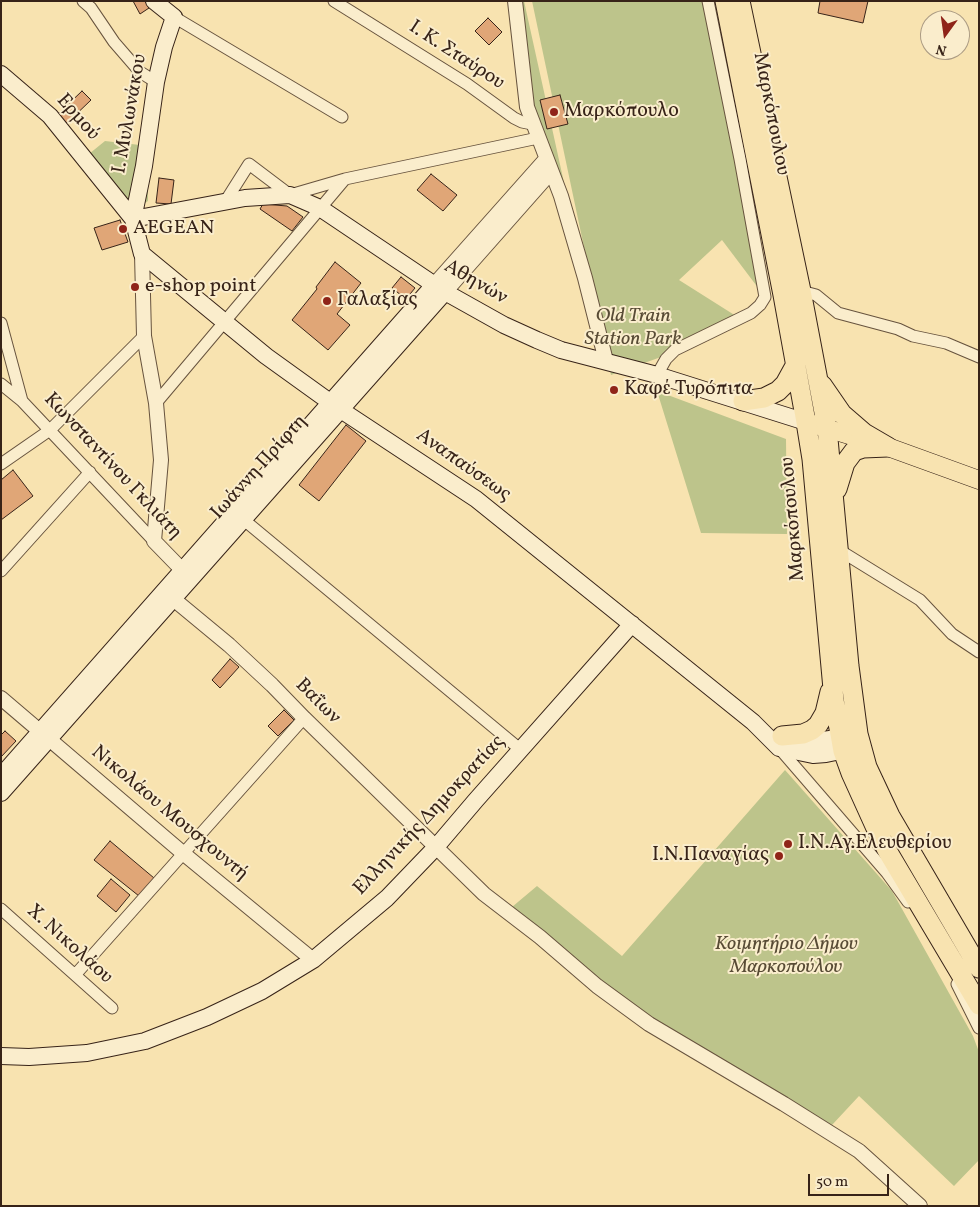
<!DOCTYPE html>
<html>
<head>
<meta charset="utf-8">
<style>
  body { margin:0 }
  #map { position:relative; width:980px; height:1207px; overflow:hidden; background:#f8e3b0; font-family:Vollkorn,serif }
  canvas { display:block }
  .frame { position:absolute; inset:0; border:2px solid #372318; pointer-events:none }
  .north { position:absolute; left:920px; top:10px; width:50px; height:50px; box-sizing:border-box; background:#faedcc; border:1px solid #ac9c84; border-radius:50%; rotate:194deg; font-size:14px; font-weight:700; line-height:20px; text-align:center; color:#372318 }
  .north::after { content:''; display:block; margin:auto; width:18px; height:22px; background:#8f2418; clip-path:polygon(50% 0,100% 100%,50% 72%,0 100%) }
  .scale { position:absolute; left:808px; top:1174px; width:81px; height:22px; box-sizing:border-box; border:2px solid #372318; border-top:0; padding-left:6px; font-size:15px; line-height:18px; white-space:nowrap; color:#372318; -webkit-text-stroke:4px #faedcc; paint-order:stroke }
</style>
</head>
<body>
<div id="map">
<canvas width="980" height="1207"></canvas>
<div class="frame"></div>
<div class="north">N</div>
<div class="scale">50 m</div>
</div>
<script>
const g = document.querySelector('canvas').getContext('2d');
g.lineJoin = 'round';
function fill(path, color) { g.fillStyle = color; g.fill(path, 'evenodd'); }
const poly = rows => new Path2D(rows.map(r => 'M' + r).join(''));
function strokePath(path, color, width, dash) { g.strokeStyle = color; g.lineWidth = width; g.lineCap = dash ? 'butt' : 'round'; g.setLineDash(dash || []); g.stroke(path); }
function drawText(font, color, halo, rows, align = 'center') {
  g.font = font + ' Vollkorn,serif'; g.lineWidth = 4; g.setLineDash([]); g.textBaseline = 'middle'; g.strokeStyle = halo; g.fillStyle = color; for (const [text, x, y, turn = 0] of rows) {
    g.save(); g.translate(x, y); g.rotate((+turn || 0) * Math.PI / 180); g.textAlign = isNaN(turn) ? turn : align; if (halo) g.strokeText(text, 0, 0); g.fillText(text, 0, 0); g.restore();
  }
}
const green = poly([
  [516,1,524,1,585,278,532,124],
  [532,1,707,1,765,297,722,240,679,280,736,316,672,353,611,375],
  [105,141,140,145,148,141,148,201,129,214,84,158],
  [657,391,786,439,787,534,701,533],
  [785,770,892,891,973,1036,979,1052,979,1160,954,1186,859,1096,832,1125,690,1043,599,980,512,907,537,886,622,956]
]);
const building = poly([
  [133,1,145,1,149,8,140,14,133,1],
  [820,1,868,1,863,23,818,13,820,1],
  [488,18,502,32,489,45,475,31,488,18],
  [82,91,91,100,67,123,58,114,82,91],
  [560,95,568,124,547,129,540,100,560,95],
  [431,174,457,195,443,211,417,190,431,174],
  [159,178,174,180,171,204,156,203,159,178],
  [263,204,287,206,303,217,292,231,260,209,263,204],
  [120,220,128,242,102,250,94,228,120,220],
  [335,262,361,283,337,314,350,325,328,350,292,320,317,289,316,287,335,262],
  [401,277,415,288,406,299,392,288,401,277],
  [346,425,366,441,319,501,299,485,346,425],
  [13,470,33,496,1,520,1,480,13,470],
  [230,659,239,667,220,688,212,680,230,659],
  [284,710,294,720,278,736,268,726,284,710],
  [5,731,16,741,1,757,1,735,5,731],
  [110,841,154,878,139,896,94,860,110,841],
  [111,879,130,895,116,912,97,896,111,879]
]);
const minor = poly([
  [83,1,91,8,114,42,140,72,156,82],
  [334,1,467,84,514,118,522,122,532,124],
  [174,17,342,117],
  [225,202,249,164,290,195,345,179,538,138],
  [801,291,816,295,838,313,898,329,913,336,946,343,979,357],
  [1,323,22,401],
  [657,375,666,359,675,350,751,313,760,305,765,297,740,159,708,1],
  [1,384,22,401,154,541],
  [156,403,345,179],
  [1,464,50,430,144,336],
  [238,515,521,750],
  [839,550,920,600,952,634,979,652],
  [1,571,90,472],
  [779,748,887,873,908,902],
  [1,909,112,1008],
  [75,975,304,718],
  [957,984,979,1028]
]);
const tertiary = poly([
  [515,1,527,107,561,196,585,278,606,361],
  [142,254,144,336,156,403,161,460,154,541,189,577],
  [434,285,546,159],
  [445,292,551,172],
  [165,592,229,645,272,685,304,718,484,894,540,937,597,986,649,1024,784,1104,859,1151,920,1206],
  [1,698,184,854,313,960]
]);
const secondary = poly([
  [154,1,174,17,164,47,156,82,144,166,133,219,142,254,266,356,341,410,476,499,753,722,779,748,813,755,826,754,855,748],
  [1,74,50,116,133,219],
  [133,219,245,198,290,195,320,208,445,292,504,325,537,340,561,350,657,375,806,422],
  [789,738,816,741,851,736],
  [1,776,434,285],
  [1,793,445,292],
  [1,1056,29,1057,87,1053,145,1041,207,1017,262,991,313,960,387,898,436,847,476,800,632,624]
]);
const primary = poly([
  [806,422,888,447,979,480]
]);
const trunk = poly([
  [725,1,783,295,806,422,812,459,834,700,843,751,851,773,875,826,888,852,979,1005],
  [740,1,801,291,827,428,849,666,858,734,867,767,890,816,979,968],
  [822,385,842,414,864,433,888,447],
  [743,401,764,398,778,391,785,384,796,364],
  [837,489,845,463,854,451,863,448,888,447],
  [782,736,803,734,812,730,818,725,825,713,830,692]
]);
const markers = [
  [554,112,5,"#8f2418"],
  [123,229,5,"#8f2418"],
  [135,287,5,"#8f2418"],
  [327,301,5,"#8f2418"],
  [614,390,5,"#8f2418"],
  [788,844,5,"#8f2418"],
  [779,856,5,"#8f2418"]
];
const streetNames = [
  ["Ι. Κ. Σταύρου",456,56,33],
  ["Ι. Μυλωνάκου",131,114,-80],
  ["Μαρκόπουλου",770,114,79],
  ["Ερμού",77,118,49],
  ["Αθηνών",475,283,30],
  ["Αναπαύσεως",463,466,35],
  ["Κωνσταντίνου Γκλιάτη",112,467,47],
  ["Ιωάννη Πρίφτη",260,468,-48],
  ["Μαρκόπουλου",794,519,-95],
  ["Βαΐων",317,702,45],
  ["Νικολάου Μουσχουντή",169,814,40],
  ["Ελληνικής Δημοκρατίας",430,816,-47],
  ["Χ. Νικολάου",69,945,42]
];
const poiNames = [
  ["Μαρκόπουλο",564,112],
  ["AEGEAN",133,229],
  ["e-shop point",145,287],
  ["Γαλαξίας",337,301],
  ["Καφέ Τυρóπιτα",624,390],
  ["Ι.Ν.Αγ.Ελευθερίου",798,844],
  ["Ι.Ν.Παναγίας",769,856,"right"]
];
const parkNames = [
  ["Old Train",633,317],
  ["Station Park",633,340],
  ["Κοιμητήριο Δήμου",786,945],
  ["Μαρκοπούλου",786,968]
];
fill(green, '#bdc48b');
fill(building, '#e0a677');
strokePath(building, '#372318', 1);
strokePath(minor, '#67533e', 13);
strokePath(tertiary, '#67533e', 16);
strokePath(secondary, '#372318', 18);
strokePath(primary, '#372318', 19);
strokePath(trunk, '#372318', 21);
strokePath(minor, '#faedcc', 11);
strokePath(tertiary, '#faedcc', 14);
strokePath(secondary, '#faedcc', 16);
strokePath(primary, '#f8e3b0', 18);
strokePath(trunk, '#f8e3b0', 19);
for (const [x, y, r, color] of markers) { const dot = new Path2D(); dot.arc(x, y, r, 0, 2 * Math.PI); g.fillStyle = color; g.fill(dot); strokePath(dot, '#faedcc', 2); }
drawText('20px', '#372318', '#faedcc', streetNames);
drawText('20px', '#372318', '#faedcc', poiNames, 'left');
drawText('italic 20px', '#584b35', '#faedcc', parkNames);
</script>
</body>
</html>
